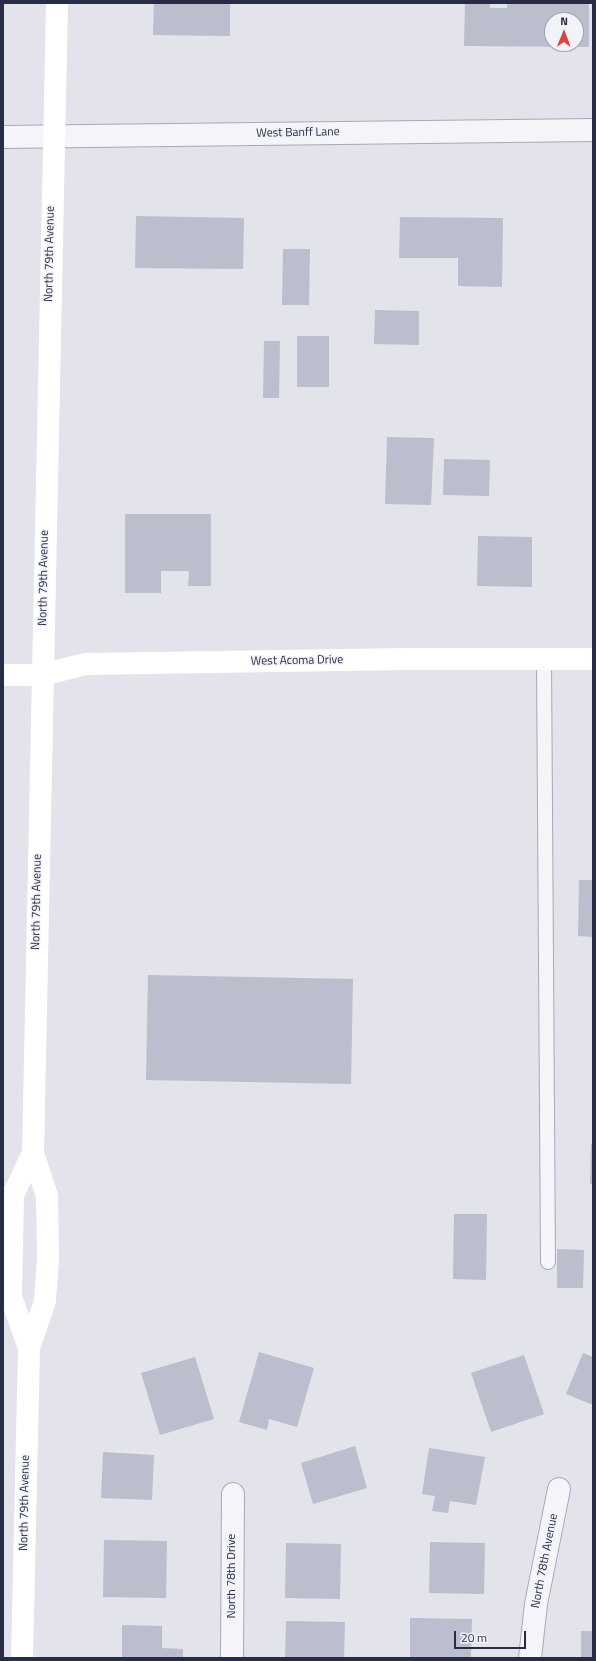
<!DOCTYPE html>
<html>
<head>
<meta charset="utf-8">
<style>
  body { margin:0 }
  #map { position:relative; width:596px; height:1661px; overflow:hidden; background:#e2e3eb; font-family:"Titillium Web",sans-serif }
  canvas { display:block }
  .frame { position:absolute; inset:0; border:4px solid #282d45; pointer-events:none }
  .north { position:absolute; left:544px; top:12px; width:40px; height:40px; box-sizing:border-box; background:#f2f3f8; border:1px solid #a1a4b0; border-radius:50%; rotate:1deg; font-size:11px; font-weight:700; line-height:16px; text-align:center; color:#282d45 }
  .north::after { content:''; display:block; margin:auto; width:14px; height:18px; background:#db453c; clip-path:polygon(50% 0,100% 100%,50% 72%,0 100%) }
  .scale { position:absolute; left:454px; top:1631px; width:72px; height:18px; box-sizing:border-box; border:2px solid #282d45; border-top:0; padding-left:5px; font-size:12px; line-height:14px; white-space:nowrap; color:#282d45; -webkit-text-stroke:3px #f2f3f8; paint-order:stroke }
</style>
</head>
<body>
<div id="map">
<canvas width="596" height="1661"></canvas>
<div class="frame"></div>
<div class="north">N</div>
<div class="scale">20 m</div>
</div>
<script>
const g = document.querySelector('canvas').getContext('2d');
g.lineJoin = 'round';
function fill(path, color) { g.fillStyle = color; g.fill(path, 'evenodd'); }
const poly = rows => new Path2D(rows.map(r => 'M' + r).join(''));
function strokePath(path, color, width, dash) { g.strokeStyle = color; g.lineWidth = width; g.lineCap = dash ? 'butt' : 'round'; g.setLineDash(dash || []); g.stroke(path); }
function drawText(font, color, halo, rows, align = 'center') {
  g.font = font + ' "Titillium Web",sans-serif'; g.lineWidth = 3; g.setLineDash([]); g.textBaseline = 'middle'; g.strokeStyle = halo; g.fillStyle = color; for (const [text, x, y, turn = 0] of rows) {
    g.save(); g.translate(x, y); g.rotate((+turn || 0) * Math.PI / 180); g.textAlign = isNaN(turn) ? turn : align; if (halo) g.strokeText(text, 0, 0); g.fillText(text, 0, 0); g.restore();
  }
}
const building = poly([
  [154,3,230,3,230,36,153,35],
  [465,3,490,3,490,8,507,8,507,3,589,3,589,47,464,46],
  [552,20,576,20,576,44,552,44],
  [136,216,244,218,243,269,135,268],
  [400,217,503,218,502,287,458,286,458,258,399,258],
  [283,249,310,249,309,305,282,305],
  [375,310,419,311,419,345,374,344],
  [297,336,329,336,329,387,297,387],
  [264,341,280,341,279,398,263,398],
  [387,437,434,438,431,505,385,504],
  [444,459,490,460,489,496,443,495],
  [125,514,211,514,211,586,188,586,189,571,161,571,161,593,125,593],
  [478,536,532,537,532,587,477,586],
  [579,880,593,880,593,937,578,936],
  [148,975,353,979,351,1084,146,1080],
  [591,1144,593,1144,593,1184,590,1184],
  [454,1214,487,1214,486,1280,453,1279],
  [557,1249,584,1250,583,1288,557,1288],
  [259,1352,314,1368,297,1427,269,1419,267,1430,239,1422],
  [583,1353,593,1357,593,1405,566,1394],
  [524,1355,544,1414,491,1432,471,1373],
  [195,1357,214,1419,160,1435,141,1373],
  [355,1446,367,1488,313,1504,301,1463],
  [429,1448,485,1457,476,1505,450,1501,448,1513,432,1511,435,1496,422,1494],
  [103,1452,154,1455,152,1500,101,1498],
  [104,1540,167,1541,166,1598,103,1597],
  [430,1542,485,1543,484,1594,429,1593],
  [286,1543,341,1544,340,1599,285,1598],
  [410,1618,472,1619,471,1658,410,1658],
  [286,1621,345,1622,344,1658,285,1658],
  [122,1625,162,1626,162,1648,183,1649,183,1658,122,1658],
  [581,1631,593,1631,593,1658,581,1658]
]);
const lane = poly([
  [544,659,548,1262]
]);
const street = poly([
  [3,137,593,130],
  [232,1658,233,1494],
  [530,1658,536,1604,559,1489]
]);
const secondary = poly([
  [3,675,42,675,85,664,408,659,593,659],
  [29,1348,11,1297,13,1195,33,1153],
  [22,1658,29,1348,45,1301,48,1259,47,1196,33,1153,57,3]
]);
const streetNames = [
  ["West Banff Lane",298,133,-1],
  ["North 79th Avenue",50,254,-89],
  ["North 79th Avenue",44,578,-89],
  ["West Acoma Drive",297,661,-1],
  ["North 79th Avenue",37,902,-89],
  ["North 79th Avenue",25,1503,-89],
  ["North 78th Avenue",545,1561,-79],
  ["North 78th Drive",232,1576,-90]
];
fill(building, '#bbbecc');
strokePath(lane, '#a6a9b6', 16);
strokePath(street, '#a6a9b6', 24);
strokePath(lane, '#f5f5f9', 14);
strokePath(street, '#f5f5f9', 22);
strokePath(secondary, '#fff', 22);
drawText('12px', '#282d45', '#f2f3f8', streetNames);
</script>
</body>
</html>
